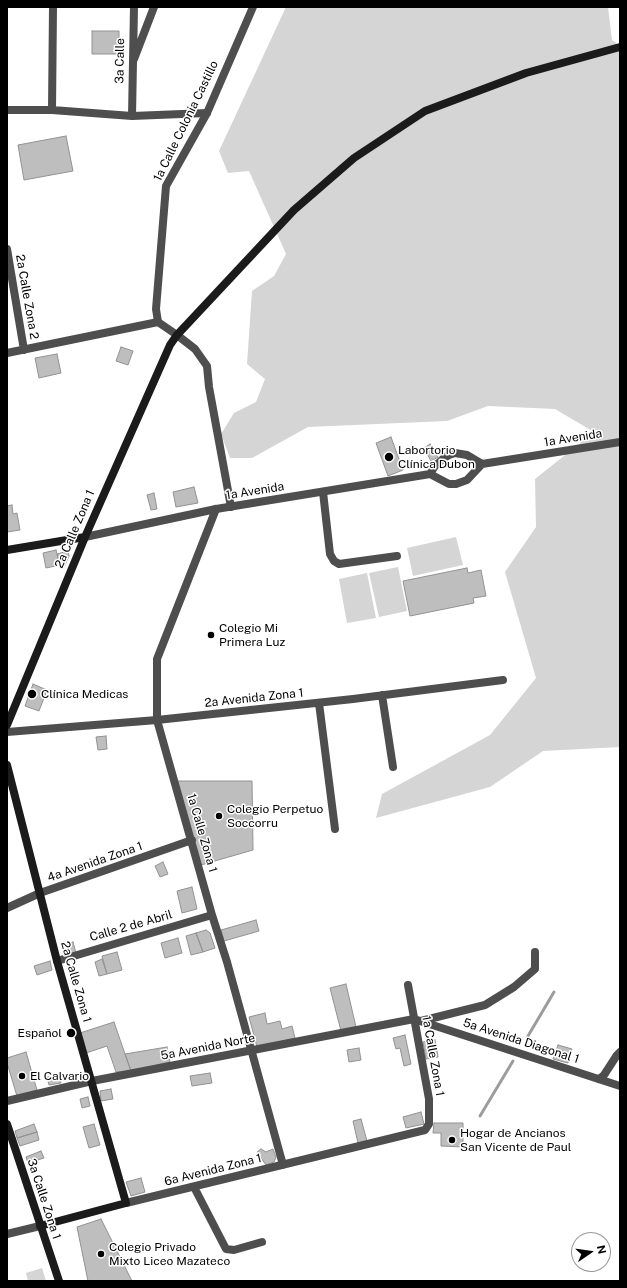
<!DOCTYPE html>
<html>
<head>
<meta charset="utf-8">
<style>
  body { margin:0 }
  #map { position:relative; width:627px; height:1288px; overflow:hidden; background:#fff; font-family:"Public Sans",sans-serif }
  canvas { display:block }
  .frame { position:absolute; inset:0; border:8px solid #000; pointer-events:none }
  .north { position:absolute; left:571px; top:1232px; width:40px; height:40px; box-sizing:border-box; background:#fff; border:1px solid #999; border-radius:50%; rotate:77deg; font-size:11px; font-weight:700; line-height:16px; text-align:center; color:#000 }
  .north::after { content:''; display:block; margin:auto; width:14px; height:18px; background:#000; clip-path:polygon(50% 0,100% 100%,50% 72%,0 100%) }
</style>
</head>
<body>
<div id="map">
<canvas width="627" height="1288"></canvas>
<div class="frame"></div>
<div class="north">N</div>
</div>
<script>
const g = document.querySelector('canvas').getContext('2d');
g.lineJoin = 'round';
function fill(path, color) { g.fillStyle = color; g.fill(path, 'evenodd'); }
const poly = rows => new Path2D(rows.map(r => 'M' + r).join(''));
function strokePath(path, color, width, dash) { g.strokeStyle = color; g.lineWidth = width; g.lineCap = dash ? 'butt' : 'round'; g.setLineDash(dash || []); g.stroke(path); }
function drawText(font, color, halo, rows, align = 'center') {
  g.font = font + ' "Public Sans",sans-serif'; g.lineWidth = 3; g.setLineDash([]); g.textBaseline = 'middle'; g.strokeStyle = halo; g.fillStyle = color; for (const [text, x, y, turn = 0] of rows) {
    g.save(); g.translate(x, y); g.rotate((+turn || 0) * Math.PI / 180); g.textAlign = isNaN(turn) ? turn : align; if (halo) g.strokeText(text, 0, 0); g.fillText(text, 0, 0); g.restore();
  }
}
const green = poly([
  [286,7,608,7,612,40,620,46,620,747,543,751,490,787,376,818,382,794,490,735,536,678,505,572,536,527,535,479,594,432,555,409,488,406,447,421,308,427,252,458,230,458,221,434,234,413,256,402,265,379,247,364,252,291,274,276,286,254,249,171,228,173,219,151],
  [456,537,463,565,413,576,407,548],
  [398,567,407,611,379,617,369,573],
  [367,573,376,618,347,623,339,579],
  [42,1268,46,1281,28,1281,26,1273]
]);
const stream = poly([
  [528,1036,554,992],
  [480,1116,513,1061]
]);
const building = poly([
  [92,31,119,31,119,54,92,54,92,31],
  [66,136,73,171,24,180,18,145,66,136],
  [121,347,133,351,128,365,116,361,121,347],
  [57,354,61,373,39,378,35,358,57,354],
  [391,437,403,470,388,476,376,443,391,437],
  [430,444,438,457,431,461,424,448,430,444],
  [194,487,198,503,176,507,173,492,194,487],
  [154,493,157,509,151,510,147,495,154,493],
  [12,505,13,514,17,513,20,530,7,532,7,506,12,505],
  [56,550,60,565,46,568,43,553,56,550],
  [68,551,69,556,65,565,59,562,57,554,68,551],
  [467,568,468,573,481,570,486,596,473,598,474,603,410,616,403,581,467,568],
  [33,684,47,690,39,711,25,706,33,684],
  [106,736,107,749,98,750,96,737,106,736],
  [176,781,252,781,253,850,201,865,176,781],
  [163,862,168,874,160,877,155,866,163,862],
  [192,887,197,909,182,913,177,891,192,887],
  [256,920,259,931,224,941,221,930,256,920],
  [206,930,210,933,215,948,203,952,196,933,206,930],
  [196,933,203,952,191,955,186,936,196,933],
  [178,938,182,953,165,958,161,943,178,938],
  [73,942,76,953,69,955,66,944,73,942],
  [117,952,122,970,107,974,102,956,117,952],
  [102,959,107,974,99,976,95,962,102,959],
  [50,961,52,970,37,975,34,966,50,961],
  [346,984,356,1027,341,1031,330,988,346,984],
  [265,1013,267,1024,280,1021,282,1029,292,1026,295,1038,257,1047,249,1017,265,1013],
  [114,1022,125,1054,131,1071,116,1072,107,1046,86,1053,80,1033,114,1022],
  [405,1035,411,1064,404,1066,400,1048,396,1049,393,1038,405,1035],
  [435,1040,438,1057,426,1059,423,1042,435,1040],
  [558,1045,572,1049,568,1063,553,1059,558,1045],
  [167,1047,170,1062,131,1071,125,1054,167,1047],
  [359,1048,361,1060,349,1062,347,1050,359,1048],
  [26,1052,37,1090,17,1096,7,1063,7,1058,26,1052],
  [210,1073,212,1083,192,1086,190,1076,210,1073],
  [59,1075,61,1083,49,1085,47,1077,59,1075],
  [111,1089,113,1099,101,1101,100,1091,111,1089],
  [88,1097,90,1106,82,1108,80,1099,88,1097],
  [421,1112,424,1124,406,1128,403,1117,421,1112],
  [361,1119,367,1141,358,1143,353,1121,361,1119],
  [434,1123,463,1123,463,1147,441,1146,441,1133,433,1133,434,1123],
  [34,1124,37,1132,17,1138,15,1131,34,1124],
  [94,1124,100,1145,89,1148,83,1127,94,1124],
  [37,1132,39,1140,20,1146,17,1138,37,1132],
  [261,1149,266,1152,273,1149,276,1157,274,1162,266,1165,257,1152,261,1149],
  [41,1151,44,1158,28,1163,26,1157,41,1151],
  [141,1178,145,1192,131,1196,126,1182,141,1178],
  [101,1219,132,1281,88,1281,77,1227,101,1219]
]);
const minor = poly([
  [134,59,154,7],
  [7,110,52,110,132,116,207,113],
  [52,110,53,7],
  [132,116,134,7],
  [7,249,24,350],
  [177,335,195,349,207,366,209,387,231,507],
  [7,353,158,322],
  [323,492,330,554,334,561,339,564,397,556],
  [216,509,157,659,157,720,212,915,227,962,283,1165],
  [382,695,393,767],
  [319,703,335,829],
  [157,720,353,699,503,680],
  [7,908,40,893,192,840],
  [57,961,212,915],
  [421,1021,485,1005,514,987,535,969,535,952],
  [599,1079,604,1075,617,1055,620,1052],
  [194,1187,226,1249,234,1250,262,1242],
  [126,1203,425,1130,429,1124,429,1099,408,985],
  [7,1234,40,1226]
]);
const tertiary = poly([
  [177,335,158,322,156,309,166,186,207,113,253,7],
  [430,474,435,466,444,458,449,455,455,453,467,455,482,464],
  [85,537,216,509,430,474,449,484,456,484,467,480,482,464,620,442],
  [7,732,157,720],
  [7,1101,92,1081,414,1019,620,1086]
]);
const secondary = poly([
  [7,550,85,537],
  [7,725,85,537,170,345,177,335,294,210,354,158,425,111,526,73,620,47],
  [7,765,57,961,126,1203,40,1226],
  [7,1124,59,1281]
]);
const markers = [
  [389,457,5,"#000"],
  [211,635,4,"#000"],
  [32,694,5,"#000"],
  [219,816,4,"#000"],
  [71,1033,5,"#000"],
  [22,1076,4,"#000"],
  [452,1140,4,"#000"],
  [101,1254,4,"#000"]
];
const streetNames = [
  ["3a Calle",120,61,-89],
  ["1a Calle Colonia Castillo",186,121,-64],
  ["2a Calle Zona 2",27,297,80],
  ["1a Avenida",573,438,-9],
  ["1a Avenida",255,491,-9],
  ["2a Calle Zona 1",75,529,-67],
  ["2a Avenida Zona 1",254,698,-6],
  ["1a Calle Zona 1",202,833,74],
  ["4a Avenida Zona 1",95,862,-19],
  ["Calle 2 de Abril",131,926,-16],
  ["2a Calle Zona 1",76,982,74],
  ["5a Avenida Diagonal 1",521,1041,18],
  ["5a Avenida Norte",208,1047,-11],
  ["1a Calle Zona 1",433,1056,80],
  ["6a Avenida Zona 1",213,1170,-14],
  ["3a Calle Zona 1",44,1199,72]
];
const poiNames = [
  ["Labortorio",398,450],
  ["Clínica Dubon",398,464],
  ["Colegio Mi",219,628],
  ["Primera Luz",219,642],
  ["Clínica Medicas",41,694],
  ["Colegio Perpetuo",227,809],
  ["Soccorru",227,823],
  ["Español",62,1033,"right"],
  ["El Calvario",30,1076],
  ["Hogar de Ancianos",460,1133],
  ["San Vicente de Paul",460,1147],
  ["Colegio Privado",109,1247],
  ["Mixto Liceo Mazateco",109,1261]
];
fill(green, '#d5d5d5');
strokePath(stream, '#9c9c9c', 3);
fill(building, '#bebebe');
strokePath(building, '#929292', 1);
strokePath(minor, '#4e4e4e', 8);
strokePath(tertiary, '#4e4e4e', 8);
strokePath(secondary, '#1b1b1b', 8);
for (const [x, y, r, color] of markers) { const dot = new Path2D(); dot.arc(x, y, r, 0, 2 * Math.PI); g.fillStyle = color; g.fill(dot); strokePath(dot, '#fff', 1.5); }
drawText('12px', '#000', '#fff', streetNames);
drawText('12px', '#000', '#fff', poiNames, 'left');
</script>
</body>
</html>
